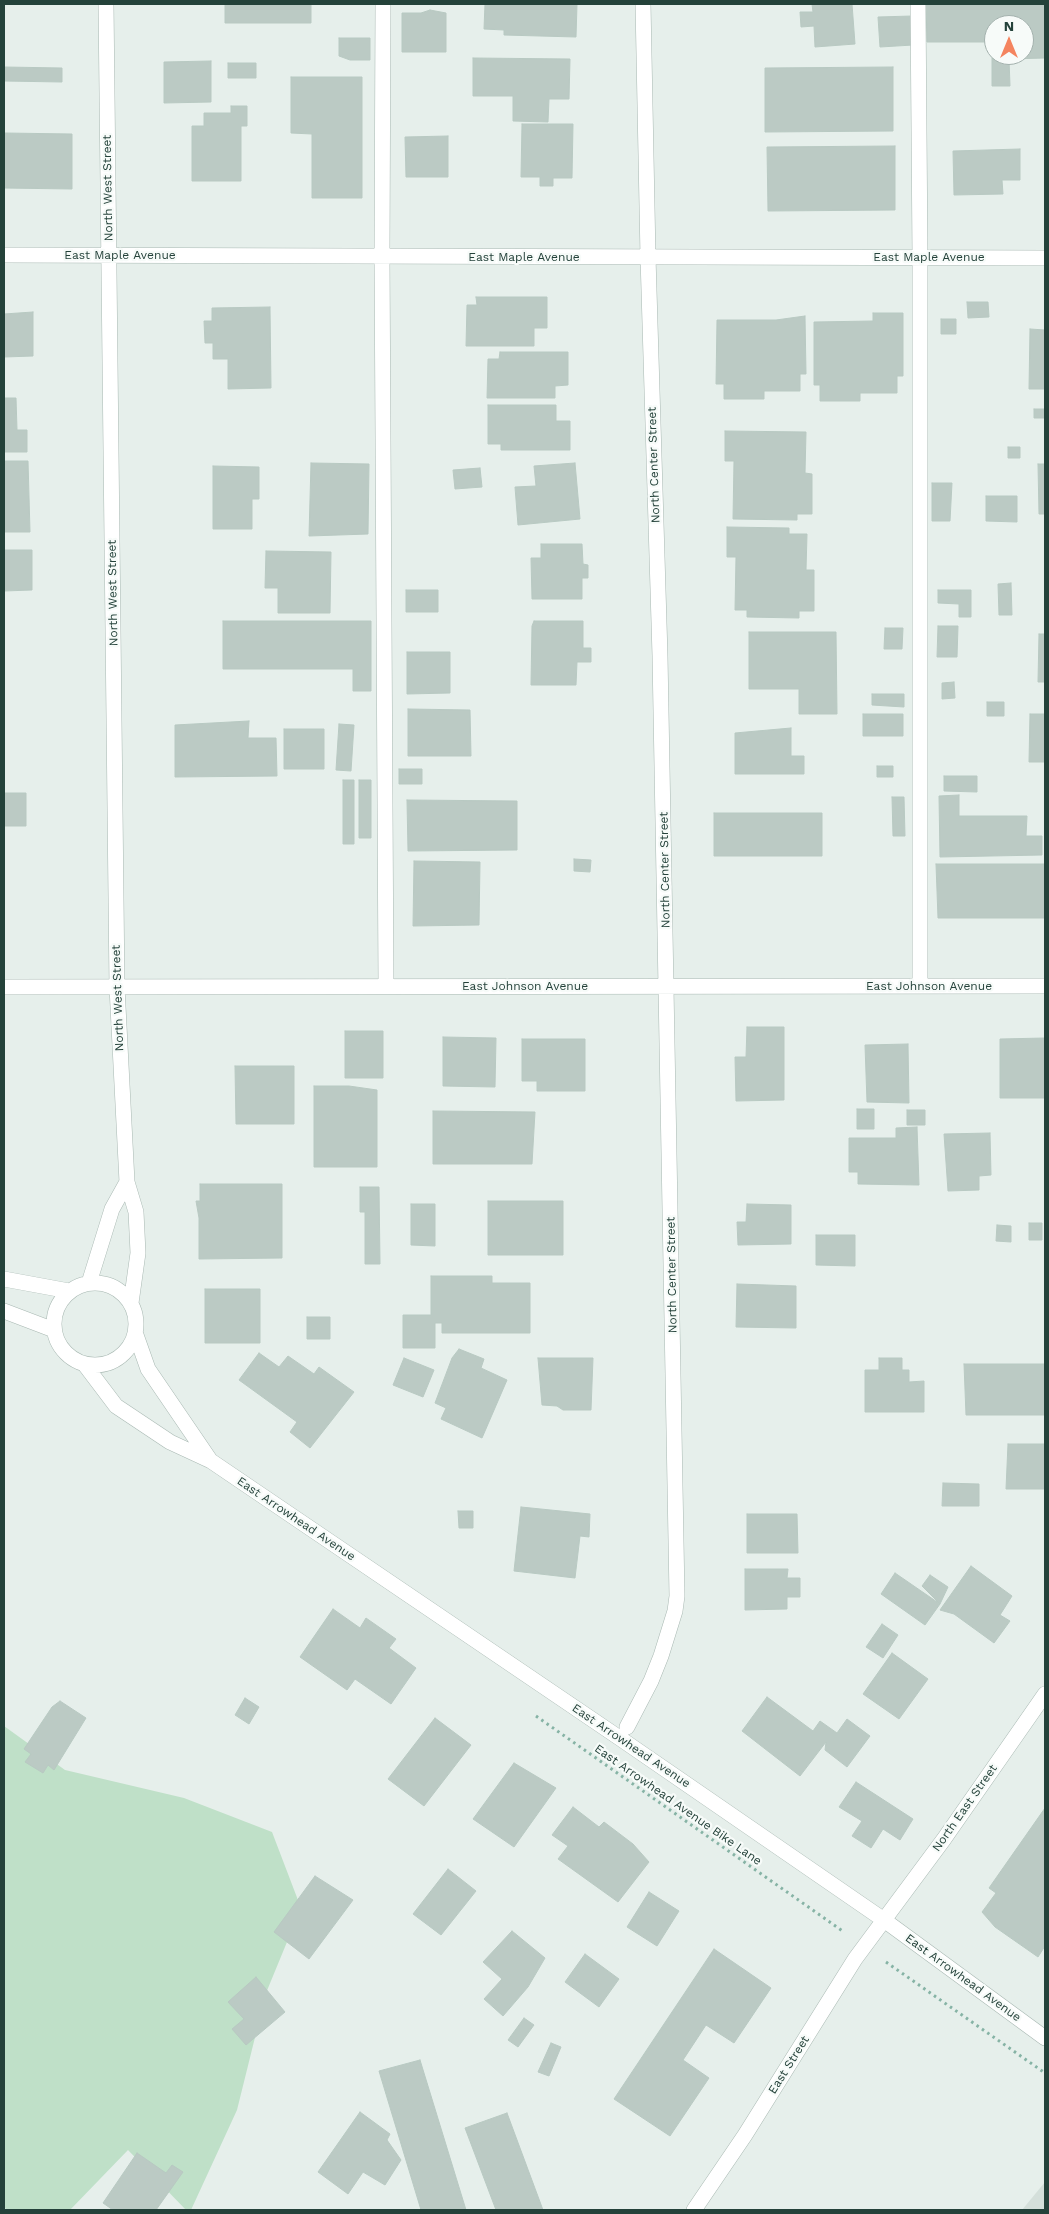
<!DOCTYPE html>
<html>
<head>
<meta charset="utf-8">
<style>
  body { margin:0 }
  #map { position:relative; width:1049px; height:2214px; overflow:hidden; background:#e6efeb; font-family:"Work Sans",sans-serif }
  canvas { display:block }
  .frame { position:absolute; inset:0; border:5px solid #24423a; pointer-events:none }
  .north { position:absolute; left:984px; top:15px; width:50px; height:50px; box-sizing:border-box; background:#f7fbf9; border:1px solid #a3b1ad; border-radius:50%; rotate:0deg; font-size:14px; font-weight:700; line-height:20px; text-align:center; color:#24423a }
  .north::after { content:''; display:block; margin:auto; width:18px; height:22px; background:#f4845f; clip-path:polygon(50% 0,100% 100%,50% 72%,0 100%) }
</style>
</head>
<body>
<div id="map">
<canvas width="1049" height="2214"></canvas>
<div class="frame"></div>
<div class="north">N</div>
</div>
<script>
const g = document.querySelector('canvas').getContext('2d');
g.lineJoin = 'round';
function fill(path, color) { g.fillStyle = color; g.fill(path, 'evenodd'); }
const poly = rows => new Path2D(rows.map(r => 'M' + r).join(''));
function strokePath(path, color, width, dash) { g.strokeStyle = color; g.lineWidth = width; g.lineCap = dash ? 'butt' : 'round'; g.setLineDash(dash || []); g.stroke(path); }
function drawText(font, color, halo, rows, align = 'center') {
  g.font = font + ' "Work Sans",sans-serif'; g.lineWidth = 4.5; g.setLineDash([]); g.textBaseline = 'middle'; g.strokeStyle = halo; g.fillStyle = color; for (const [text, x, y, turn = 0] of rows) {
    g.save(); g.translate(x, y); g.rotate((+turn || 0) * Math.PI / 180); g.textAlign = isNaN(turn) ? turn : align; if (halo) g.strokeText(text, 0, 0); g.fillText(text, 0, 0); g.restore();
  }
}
const built = poly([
  [1045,2182,1045,2210,1022,2210]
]);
const green = poly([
  [4,1726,65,1770,184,1798,272,1832,301,1908,266,1993,237,2110,191,2210,186,2210,128,2150,70,2210,7,2210,4,2207]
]);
const building = poly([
  [225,4,311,4,311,23,225,23,225,4],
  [485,4,577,4,576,37,504,35,504,30,484,29,485,4],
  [812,4,852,4,855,44,815,47,814,26,801,27,800,12,813,12,812,4],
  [926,4,1045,4,1045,58,1009,59,1010,86,992,86,992,42,927,42,926,4],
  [994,25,1024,25,1024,55,994,55,994,25],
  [430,10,446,13,446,52,402,52,402,13,421,13,430,10],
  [912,16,913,45,880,47,878,17,912,16],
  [339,38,370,38,370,60,350,60,339,56,339,38],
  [473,58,570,59,569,99,549,99,548,122,513,121,513,96,473,96,473,58],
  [211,61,211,102,164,103,164,62,211,61],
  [228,63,256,63,256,78,228,78,228,63],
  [4,67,62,68,62,82,4,81,4,67],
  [893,67,893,131,765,132,765,68,893,67],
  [291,77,362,77,362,198,312,198,312,134,291,133,291,77],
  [231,106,247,106,247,126,241,126,241,181,192,181,192,126,204,126,204,113,231,113,231,106],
  [522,124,573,124,572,178,553,178,553,186,540,186,540,177,521,177,522,124],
  [4,133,72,134,72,189,4,188,4,133],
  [448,136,448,177,406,177,405,137,448,136],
  [895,146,895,210,768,211,767,147,895,146],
  [1020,149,1020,180,1002,180,1003,194,954,195,953,151,1020,149],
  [476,297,547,297,547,328,534,328,534,346,466,346,467,305,477,305,476,297],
  [967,302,988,302,989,317,968,318,967,302],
  [270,307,271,388,228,389,228,359,213,359,213,343,205,343,204,321,212,321,212,308,270,307],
  [33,312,33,356,4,357,4,314,33,312],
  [873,313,903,313,903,376,897,376,897,393,860,393,860,401,820,401,820,385,814,385,814,322,873,321,873,313],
  [805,316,806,374,800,374,800,391,764,391,764,399,724,399,724,384,716,384,717,320,776,320,805,316],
  [941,319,956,319,956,334,941,334,941,319],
  [1030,329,1045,330,1045,389,1029,389,1030,329],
  [500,352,568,352,568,385,555,386,555,398,487,398,488,359,499,359,500,352],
  [4,398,16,398,17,430,27,430,27,452,4,452,4,398],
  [488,405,556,405,556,421,570,421,570,450,501,450,501,444,488,444,488,405],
  [1034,409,1045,409,1045,418,1034,418,1034,409],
  [725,431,806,432,805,473,812,474,812,514,797,514,797,520,733,519,734,461,725,461,725,431],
  [1008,447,1020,447,1020,458,1008,458,1008,447],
  [4,461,28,461,30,532,4,532,4,461],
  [311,463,369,464,368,534,309,536,311,463],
  [575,463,580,519,518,525,515,487,536,486,534,466,575,463],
  [1038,464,1045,464,1045,514,1039,514,1038,464],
  [213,466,259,467,259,499,252,499,252,529,213,529,213,466],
  [480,468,482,487,455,489,453,470,480,468],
  [932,483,952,483,950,521,932,521,932,483],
  [986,496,1017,496,1017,522,986,521,986,496],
  [727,527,789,528,789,534,807,534,806,570,814,570,814,611,799,611,799,618,747,617,747,610,735,610,736,557,727,557,727,527],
  [541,544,582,544,583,564,588,565,588,578,582,578,582,599,532,599,531,558,541,558,541,544],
  [4,550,32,550,32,590,4,591,4,550],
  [266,551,331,552,330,613,278,613,278,588,265,588,266,551],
  [1011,583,1012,615,999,615,998,584,1011,583],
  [406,590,438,590,438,612,406,612,406,590],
  [938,590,971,590,971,617,959,617,959,604,938,603,938,590],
  [223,621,371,621,371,691,353,691,353,669,223,669,223,621],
  [534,621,583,621,583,648,591,648,591,662,577,662,576,685,531,685,532,626,534,621],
  [938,626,958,626,957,657,937,657,938,626],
  [885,628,903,628,902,649,884,649,885,628],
  [749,632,836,632,837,714,799,714,799,689,749,689,749,632],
  [1039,634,1045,634,1045,682,1038,682,1039,634],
  [407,652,450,652,450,693,407,694,407,652],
  [954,682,955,698,942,699,942,683,954,682],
  [872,694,904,694,904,707,872,705,872,694],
  [987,702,1004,702,1004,716,987,716,987,702],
  [408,709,470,710,471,756,408,756,408,709],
  [863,714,903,714,903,736,863,736,863,714],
  [1030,714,1045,714,1045,762,1029,762,1030,714],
  [249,721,248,738,276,738,277,776,175,777,175,725,249,721],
  [339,724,354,725,351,771,336,770,339,724],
  [791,728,791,756,804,756,804,774,735,774,735,733,791,728],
  [284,729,324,729,324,769,284,769,284,729],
  [877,766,893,766,893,777,877,777,877,766],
  [399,769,422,769,422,784,399,784,399,769],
  [944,776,977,776,977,792,944,791,944,776],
  [343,780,354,780,354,844,343,844,343,780],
  [359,780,371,780,371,838,359,838,359,780],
  [4,793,26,793,26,826,4,826,4,793],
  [959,795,959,816,1027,816,1026,836,1042,836,1042,855,940,857,939,796,959,795],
  [892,797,904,797,905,836,893,836,892,797],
  [407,800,517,801,517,850,408,851,407,800],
  [714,813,822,813,822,856,714,856,714,813],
  [574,859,591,860,590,872,574,871,574,859],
  [414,861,480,862,479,925,413,926,414,861],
  [936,864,1045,864,1045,918,938,918,936,864],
  [747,1027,784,1027,784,1100,736,1101,735,1057,746,1057,747,1027],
  [345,1031,383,1031,383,1078,345,1078,345,1031],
  [443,1037,496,1038,495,1087,443,1086,443,1037],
  [1045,1038,1045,1098,1000,1098,1000,1039,1045,1038],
  [522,1039,585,1039,585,1091,537,1091,537,1081,522,1081,522,1039],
  [908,1044,909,1103,867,1102,865,1045,908,1044],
  [235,1066,294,1066,294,1124,236,1124,235,1066],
  [314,1086,349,1086,377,1090,377,1167,314,1167,314,1086],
  [857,1109,874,1109,874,1129,857,1129,857,1109],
  [907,1110,925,1110,925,1125,907,1125,907,1110],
  [433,1111,535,1112,532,1164,433,1164,433,1111],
  [917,1127,919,1185,858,1184,858,1172,849,1172,849,1138,896,1138,896,1128,917,1127],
  [990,1133,991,1175,979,1176,979,1190,948,1191,944,1134,990,1133],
  [200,1184,282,1184,282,1258,199,1259,199,1218,196,1201,200,1201,200,1184],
  [360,1187,379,1187,380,1264,365,1264,365,1212,360,1212,360,1187],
  [488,1201,563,1201,563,1255,488,1255,488,1201],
  [411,1204,435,1204,435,1246,411,1245,411,1204],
  [747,1204,791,1205,791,1244,738,1245,737,1222,746,1222,747,1204],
  [1029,1223,1042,1223,1042,1240,1029,1240,1029,1223],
  [997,1225,1011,1226,1011,1242,996,1241,997,1225],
  [816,1235,855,1235,855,1266,816,1265,816,1235],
  [431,1276,492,1276,492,1283,530,1283,530,1333,442,1333,442,1323,435,1323,435,1348,403,1348,403,1315,431,1315,431,1276],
  [737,1284,796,1286,796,1328,736,1327,737,1284],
  [205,1289,260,1289,260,1343,205,1343,205,1289],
  [307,1317,330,1317,330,1339,307,1339,307,1317],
  [459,1349,484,1359,481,1368,507,1380,482,1438,441,1419,446,1408,435,1403,452,1358,459,1349],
  [259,1353,279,1367,288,1356,314,1374,319,1367,354,1392,310,1448,290,1432,297,1422,239,1380,259,1353],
  [404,1358,434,1370,423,1397,393,1385,404,1358],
  [538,1358,593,1358,591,1410,563,1410,557,1406,542,1405,538,1358],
  [879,1358,902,1358,902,1370,909,1370,909,1382,924,1381,924,1412,865,1412,865,1370,879,1370,879,1358],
  [964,1364,1045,1364,1045,1415,966,1415,964,1364],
  [1008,1444,1045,1444,1045,1489,1006,1489,1008,1444],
  [943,1483,979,1484,979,1506,942,1506,943,1483],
  [521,1507,590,1514,589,1537,580,1536,575,1578,514,1571,521,1507],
  [458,1511,473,1511,473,1528,459,1528,458,1511],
  [747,1514,797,1514,798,1553,747,1553,747,1514],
  [971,1566,1012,1596,1000,1615,1010,1621,994,1643,954,1614,940,1610,971,1566],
  [745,1569,788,1569,787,1578,800,1578,800,1597,787,1597,787,1609,745,1610,745,1569],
  [895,1573,940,1604,925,1625,881,1594,895,1573],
  [930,1575,948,1587,940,1604,922,1586,930,1575],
  [333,1609,360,1628,366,1618,396,1639,389,1648,416,1668,391,1704,355,1679,347,1690,300,1657,333,1609],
  [882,1624,898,1635,883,1658,866,1647,882,1624],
  [892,1653,928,1679,899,1719,863,1694,892,1653],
  [767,1697,813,1731,820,1721,837,1733,847,1719,870,1736,847,1767,825,1750,826,1742,800,1776,742,1731,767,1697],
  [245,1698,259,1707,249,1724,235,1715,245,1698],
  [60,1701,86,1718,54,1770,48,1765,43,1773,25,1762,31,1754,24,1749,52,1707,60,1701],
  [435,1718,471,1745,424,1806,388,1779,435,1718],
  [514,1763,556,1788,514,1847,473,1819,514,1763],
  [856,1782,913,1819,900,1840,883,1829,871,1848,852,1836,862,1821,839,1807,856,1782],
  [573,1807,599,1827,604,1822,633,1844,649,1862,618,1902,558,1859,568,1846,552,1835,573,1807],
  [1045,1808,1045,1946,1038,1957,995,1927,982,1912,996,1893,989,1888,1045,1808],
  [448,1869,476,1891,441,1935,413,1914,448,1869],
  [315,1876,353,1900,309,1959,274,1932,315,1876],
  [649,1892,679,1911,657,1946,627,1927,649,1892],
  [512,1931,545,1958,528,1987,503,2016,484,1999,502,1979,483,1962,512,1931],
  [714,1949,771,1988,734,2043,706,2025,683,2060,709,2078,670,2136,614,2099,714,1949],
  [585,1954,619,1979,599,2007,565,1982,585,1954],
  [256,1977,285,2012,246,2045,232,2029,244,2019,228,2002,256,1977],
  [524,2018,534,2025,518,2047,508,2040,524,2018],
  [551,2043,561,2047,549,2076,538,2072,551,2043],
  [420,2060,466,2210,421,2210,379,2071,420,2060],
  [360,2112,390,2134,387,2140,401,2160,385,2185,363,2172,348,2194,318,2172,360,2112],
  [507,2113,543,2210,496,2210,465,2128,507,2113],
  [137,2153,166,2173,172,2165,183,2172,156,2210,113,2210,103,2203,137,2153]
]);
const path = poly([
  [536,1716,844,1932],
  [886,1962,1045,2073]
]);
const minor = poly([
  [106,4,117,987,127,1182,136,1212,138,1253,131,1303],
  [383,4,382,256,386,986],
  [918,4,920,257,920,986],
  [4,255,1045,258],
  [4,987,1045,986],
  [4,1279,69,1291],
  '54 1324a41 41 0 1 1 82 0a41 41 0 1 1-82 0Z',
  [89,1283,112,1209,127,1182],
  [4,1311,54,1330],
  [136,1335,148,1369,210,1460],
  [85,1365,116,1406,170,1442,211,1461,621,1739,884,1920,1045,2038],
  [627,1727,651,1681,661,1656,675,1611,677,1596,660,656,648,257,643,4],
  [694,2210,745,2135,855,1959,944,1839,1045,1694]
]);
const streetNames = [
  ["North West Street",108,188,-91],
  ["East Maple Avenue",120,255],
  ["East Maple Avenue",524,257],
  ["East Maple Avenue",929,257],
  ["North Center Street",654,465,-92],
  ["North West Street",113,593,-91],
  ["North Center Street",665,870,-91],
  ["East Johnson Avenue",525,986],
  ["East Johnson Avenue",929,986],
  ["North West Street",118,998,-92],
  ["North Center Street",672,1275,-91],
  ["East Arrowhead Avenue",296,1519,34],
  ["East Arrowhead Avenue",631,1746,34],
  ["East Arrowhead Avenue Bike Lane",678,1805,35],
  ["North East Street",965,1808,-55],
  ["East Arrowhead Avenue",963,1978,36],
  ["East Street",789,2065,-58]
];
fill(built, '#d4dfda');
fill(green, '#bfe0c8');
fill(building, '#bbcac4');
strokePath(building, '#b8c9c2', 1);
strokePath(minor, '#a8b8b2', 16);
strokePath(path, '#86b3a5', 3, [2.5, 4]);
strokePath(minor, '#fff', 15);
drawText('12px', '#24423a', '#f7fbf9', streetNames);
</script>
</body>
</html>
